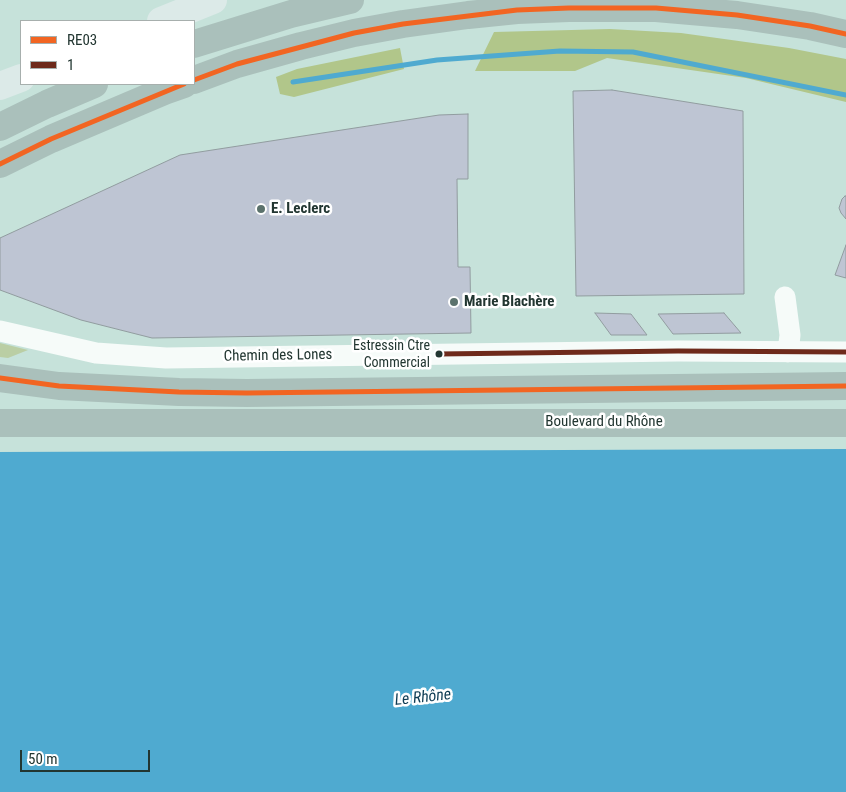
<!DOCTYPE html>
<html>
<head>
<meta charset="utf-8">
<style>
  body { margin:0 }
  #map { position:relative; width:846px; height:792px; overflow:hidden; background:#c6e2da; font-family:"Roboto Condensed",sans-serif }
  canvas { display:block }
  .legend { position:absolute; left:20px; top:20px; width:175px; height:65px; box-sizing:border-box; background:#fff; border:1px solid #a7afad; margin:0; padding:6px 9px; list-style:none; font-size:15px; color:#223631 }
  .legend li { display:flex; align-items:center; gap:10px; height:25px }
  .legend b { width:25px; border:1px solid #a7afad }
  .scale { position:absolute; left:20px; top:750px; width:130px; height:22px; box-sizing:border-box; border:2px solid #223631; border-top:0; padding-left:6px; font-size:15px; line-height:18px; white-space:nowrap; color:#223631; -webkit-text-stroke:4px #fff; paint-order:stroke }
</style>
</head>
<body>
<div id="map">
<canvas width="846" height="792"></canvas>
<ul class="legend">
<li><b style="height:6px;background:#f26522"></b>RE03</li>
<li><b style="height:6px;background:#6e2a1b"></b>1</li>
</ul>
<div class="scale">50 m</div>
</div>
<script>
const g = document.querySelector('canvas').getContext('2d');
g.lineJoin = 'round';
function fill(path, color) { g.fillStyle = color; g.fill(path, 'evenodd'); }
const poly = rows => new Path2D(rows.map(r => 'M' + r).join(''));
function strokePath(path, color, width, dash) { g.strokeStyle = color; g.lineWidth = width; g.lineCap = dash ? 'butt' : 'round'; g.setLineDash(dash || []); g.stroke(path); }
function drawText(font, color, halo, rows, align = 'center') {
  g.font = font + ' "Roboto Condensed",sans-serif'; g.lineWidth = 5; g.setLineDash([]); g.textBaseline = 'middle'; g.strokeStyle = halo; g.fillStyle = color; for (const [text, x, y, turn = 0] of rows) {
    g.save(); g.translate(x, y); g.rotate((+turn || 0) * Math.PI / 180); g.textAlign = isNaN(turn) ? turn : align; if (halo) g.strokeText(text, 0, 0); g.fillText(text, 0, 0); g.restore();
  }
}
const green = poly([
  [0,343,28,350,8,358,0,357]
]);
const forest = poly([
  [610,29,681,33,789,48,846,59,846,102,746,78,607,58,575,71,475,71,494,32],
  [400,48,404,69,294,97,280,94,276,77,297,69]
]);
const water = poly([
  [846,449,846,792,0,792,0,452]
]);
const stream = poly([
  [293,82,437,60,560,51,633,52,846,95]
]);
const building = poly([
  [612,90,743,111,744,294,576,296,573,91,612,90],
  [468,114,468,179,457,179,458,267,470,267,471,333,152,338,81,320,0,290,0,238,180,155,439,115,468,114],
  [845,196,846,196,846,219,841,213,839,208,842,199,845,196],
  [846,245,846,278,835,275,846,245],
  [595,313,631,314,647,335,611,335,595,313],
  [724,313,741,333,673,334,658,314,724,313]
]);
const minor = poly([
  [785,297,790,335,788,352],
  [0,331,96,353,166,358,678,351,846,352]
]);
const major = poly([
  [161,21,213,0],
  [0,86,21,78]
]);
const highway = poly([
  [194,44,291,14,350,0],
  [194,80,237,64,301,46,354,33,403,24,468,15,517,10,569,8,656,8,737,15,810,26,846,34],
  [0,127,47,104,94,84],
  [0,164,51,139,164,91,184,84],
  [0,378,59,386,179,392,247,393,846,386],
  [0,423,846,423]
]);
const bus1 = poly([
  [194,80,237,64,354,33,403,24,517,10,569,8,656,8,737,15,810,26,846,34],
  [0,164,51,139,184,84],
  [0,378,59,386,179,392,247,393,846,386]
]);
const bus2 = poly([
  [439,354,678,351,846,352]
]);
const markers = [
  [261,209,5,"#5b726c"],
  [454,302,5,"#5b726c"],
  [439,354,4.5,"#223631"]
];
const busNames = [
  ["Estressin Ctre",430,346],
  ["Commercial",430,363]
];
const poiNames = [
  ["E. Leclerc",271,209],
  ["Marie Blachère",464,302]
];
const streetNames = [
  ["Chemin des Lones",278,356,-1],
  ["Boulevard du Rhône",604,422]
];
const waterNames = [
  ["Le Rhône",423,698,-6]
];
fill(green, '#bacea4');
fill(forest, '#b1c68a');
fill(water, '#4faad0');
strokePath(stream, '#4faad0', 5);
fill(building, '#bec5d3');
strokePath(building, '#919c9f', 1);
strokePath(minor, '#f6fbf9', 21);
strokePath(major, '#dceae8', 28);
strokePath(highway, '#aac0bb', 28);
strokePath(bus1, '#f26522', 5);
strokePath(bus2, '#6e2a1b', 5);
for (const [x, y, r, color] of markers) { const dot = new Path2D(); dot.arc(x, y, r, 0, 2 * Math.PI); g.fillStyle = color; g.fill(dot); strokePath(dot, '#fff', 2); }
drawText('14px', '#223631', '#fff', busNames, 'right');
drawText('bold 15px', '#223631', '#fff', poiNames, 'left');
drawText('15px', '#223631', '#fff', streetNames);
drawText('italic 16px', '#0d3b53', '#fff', waterNames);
</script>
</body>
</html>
